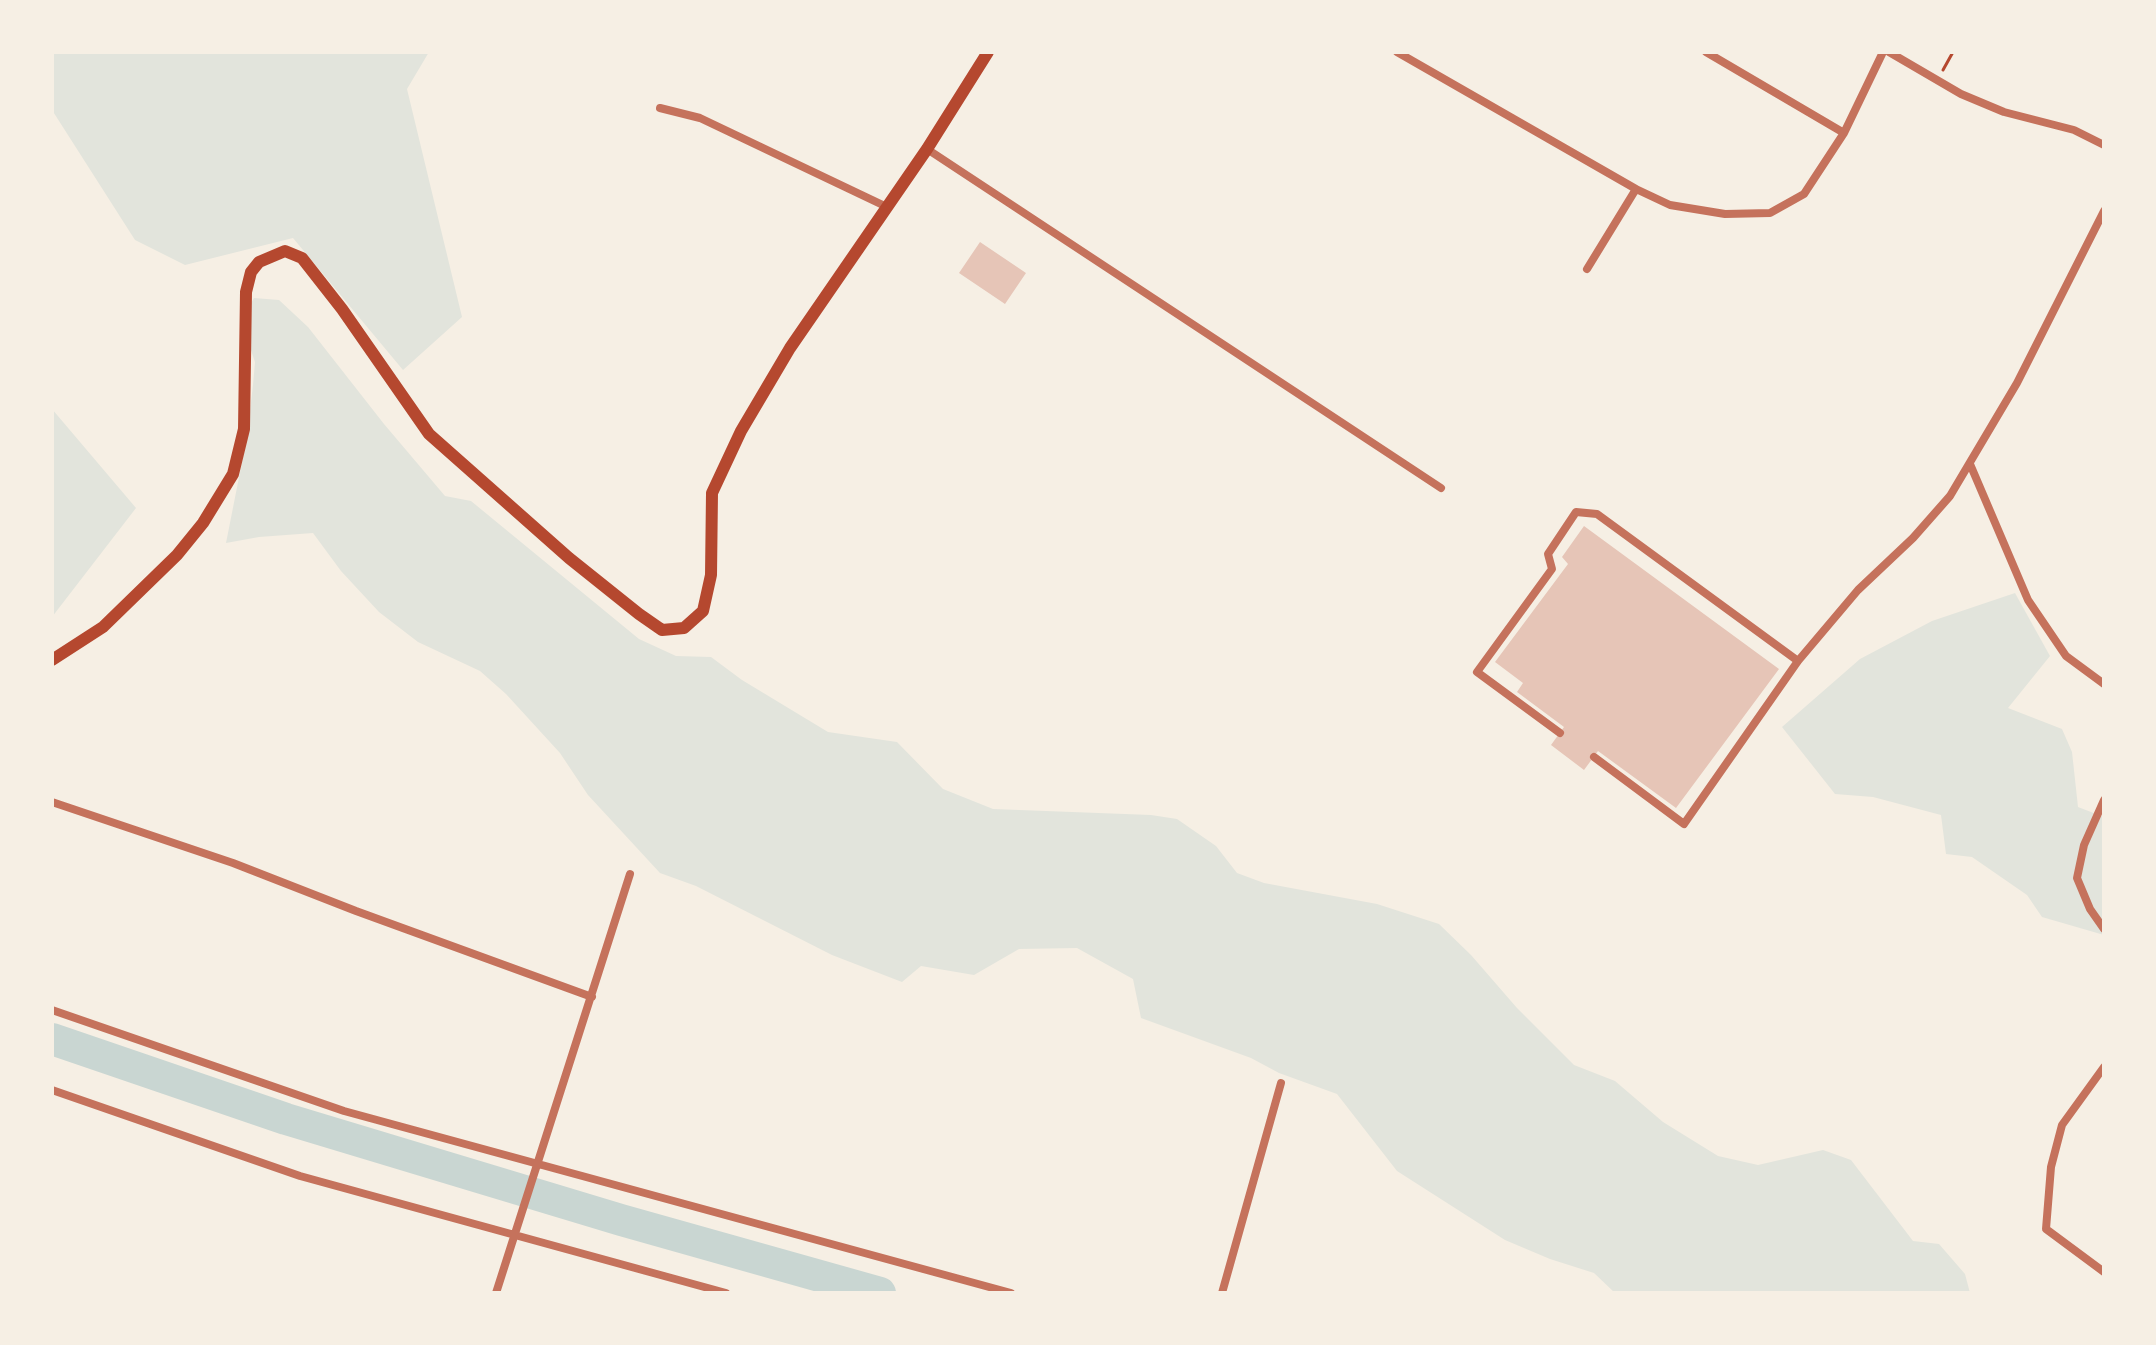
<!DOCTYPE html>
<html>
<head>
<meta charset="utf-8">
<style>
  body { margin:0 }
  #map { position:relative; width:2156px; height:1345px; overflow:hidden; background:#f6efe4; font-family:"Source Sans 3",sans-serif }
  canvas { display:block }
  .frame { position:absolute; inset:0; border:54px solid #f6efe4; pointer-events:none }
</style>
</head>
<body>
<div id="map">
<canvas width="2156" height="1345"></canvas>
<div class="frame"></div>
</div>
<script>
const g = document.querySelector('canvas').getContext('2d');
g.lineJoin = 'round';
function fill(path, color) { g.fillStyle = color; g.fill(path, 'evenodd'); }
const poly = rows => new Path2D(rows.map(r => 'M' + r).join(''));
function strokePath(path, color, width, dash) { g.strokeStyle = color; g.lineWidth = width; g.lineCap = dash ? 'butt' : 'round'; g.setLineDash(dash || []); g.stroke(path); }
const green = poly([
  [52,52,429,52,407,89,462,317,403,370,293,238,185,265,135,240,52,110],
  [254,298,279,300,308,327,384,424,445,496,471,501,639,639,676,656,711,657,742,680,828,732,897,742,943,789,993,809,1151,815,1177,819,1216,846,1237,873,1264,883,1377,904,1439,924,1471,955,1517,1008,1574,1065,1615,1081,1663,1122,1718,1156,1758,1165,1823,1150,1851,1160,1913,1241,1939,1244,1965,1274,1970,1293,1615,1293,1594,1273,1550,1259,1505,1240,1397,1171,1337,1094,1279,1073,1251,1058,1141,1018,1133,979,1077,948,1019,949,974,975,921,966,902,982,832,955,696,886,660,873,588,795,560,753,506,694,480,671,418,642,379,612,341,571,313,533,259,537,226,543,247,437,253,385,255,362,241,321],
  [52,409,136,508,52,617],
  [2015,593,2050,656,2008,708,2062,729,2072,752,2078,807,2104,817,2104,935,2042,917,2027,895,1972,857,1946,854,1941,815,1873,797,1835,794,1782,727,1860,659,1932,621]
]);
const river = poly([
  [52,1039,286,1119,621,1220,880,1293]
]);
const building = poly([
  [980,242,1026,273,1005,304,959,273],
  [1584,526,1779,669,1676,808,1598,751,1584,770,1551,745,1564,727,1517,692,1523,683,1495,662,1568,564,1562,557]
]);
const path = poly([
  [1943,70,1953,52]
]);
const minor = poly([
  [1397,52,1636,189],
  [1706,52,1844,133,1883,52],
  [1889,52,1961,94,2004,112,2074,130,2104,145],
  [660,108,700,118,887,207],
  [927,149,1441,488],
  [1587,269,1636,189,1670,205,1725,214,1770,213,1804,194,1844,133],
  [1970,464,2028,600,2066,656,2104,684],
  [1560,733,1477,672,1552,569,1548,554,1576,512,1597,514,1798,661],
  [1594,757,1684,824,1798,661,1858,590,1913,538,1950,496,2017,383,2104,211],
  [2104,800,2084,845,2077,878,2090,909,2104,929],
  [52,802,233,863,356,911,592,997],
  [52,1010,344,1111,1011,1293],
  [2104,1067,2062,1125,2051,1167,2046,1229,2104,1272],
  [52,1090,300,1176,726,1293],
  [496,1293,630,874],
  [1222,1293,1281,1083]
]);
const secondary = poly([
  [52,660,103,627,177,555,203,523,233,474,244,429,246,292,251,272,259,262,285,251,302,258,342,309,429,434,569,558,639,614,662,630,684,628,703,611,711,575,712,493,741,431,790,348,927,149,988,52]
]);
fill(green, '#e2e4dc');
strokePath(river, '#c9d6d2', 32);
fill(building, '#e6c5b7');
strokePath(path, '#b5482f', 3);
strokePath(minor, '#c5725c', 8);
strokePath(secondary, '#b5482f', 12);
</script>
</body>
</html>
